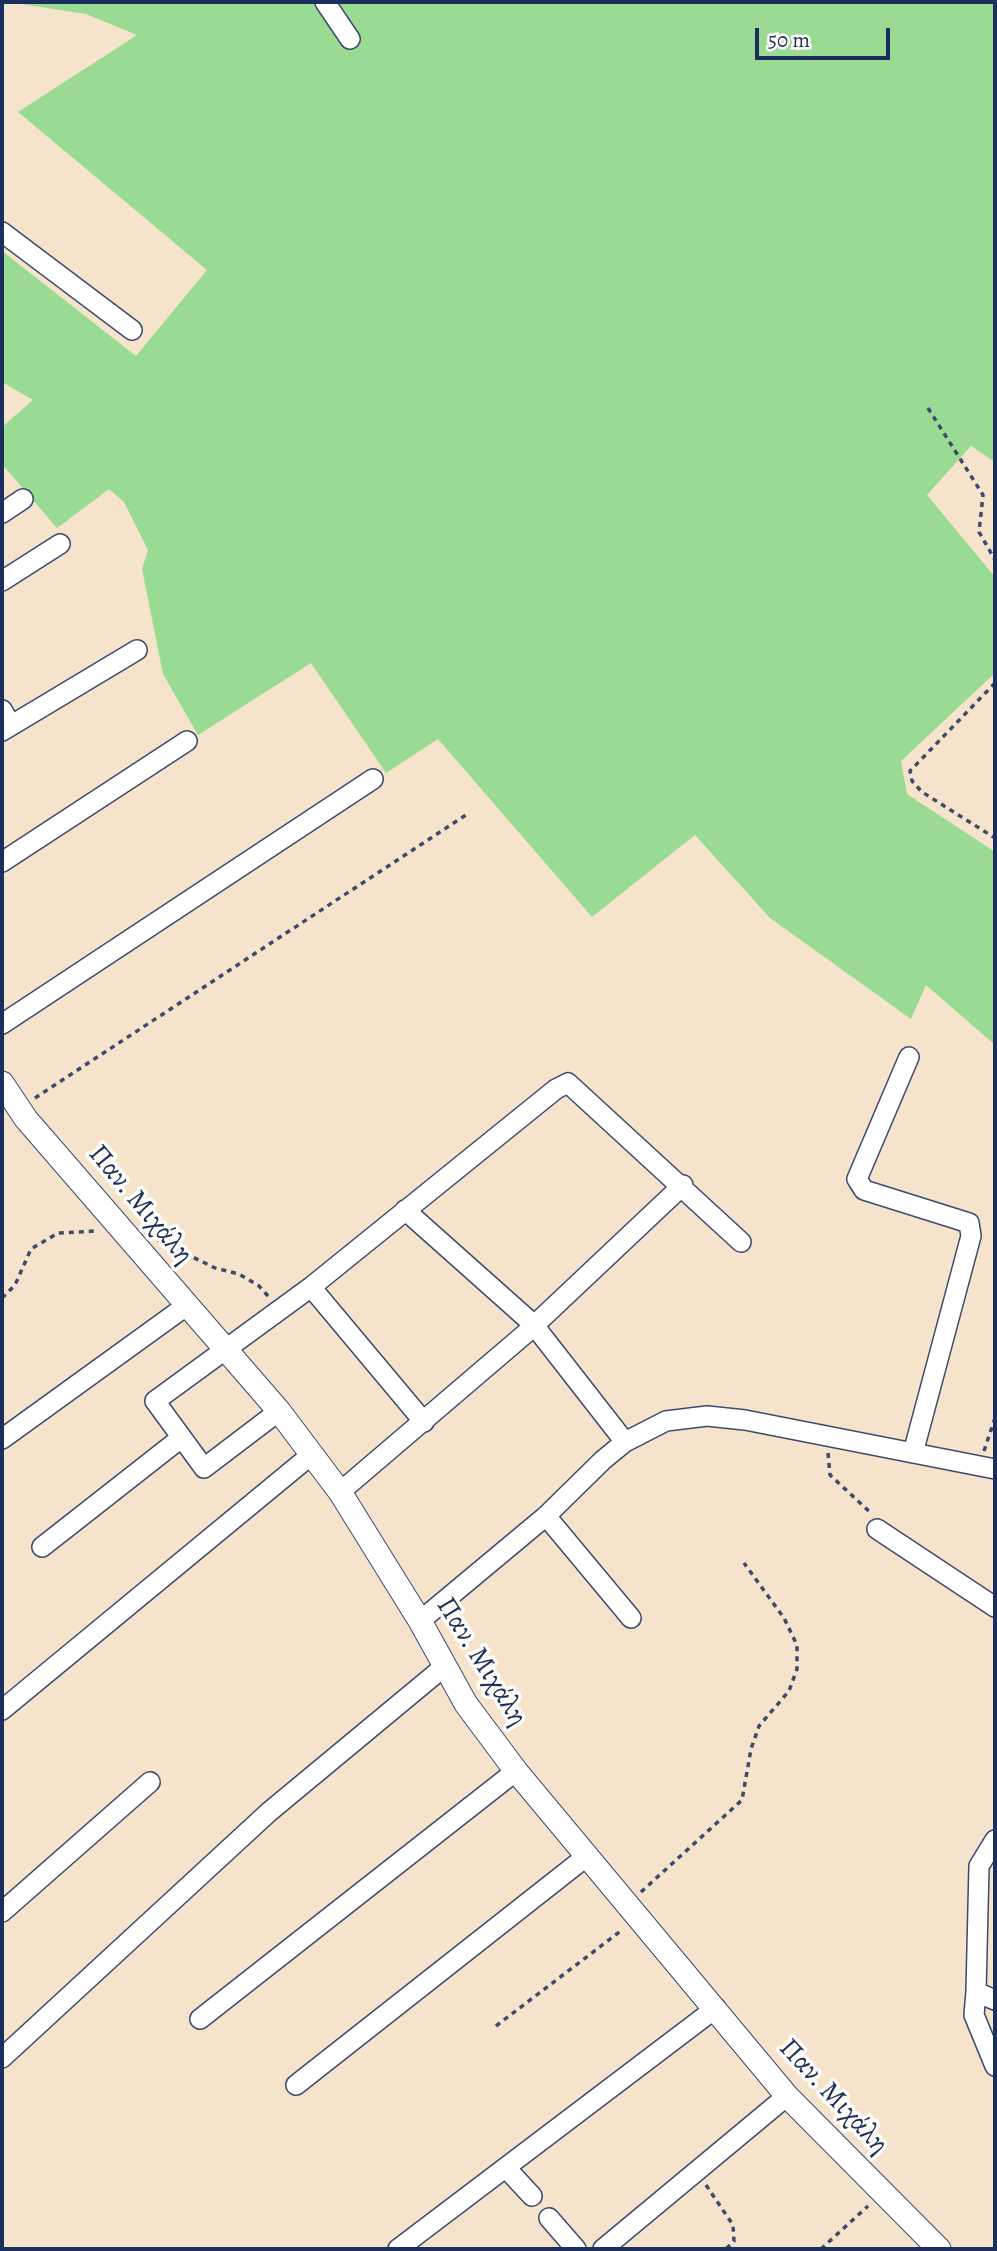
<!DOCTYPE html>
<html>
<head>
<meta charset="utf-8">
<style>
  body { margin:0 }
  #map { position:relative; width:997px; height:2251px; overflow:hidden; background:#f5e3cb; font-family:Alegreya,serif }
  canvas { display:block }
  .frame { position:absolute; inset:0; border:4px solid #1b2f5e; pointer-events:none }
  .scale { position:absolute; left:755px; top:28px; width:135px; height:32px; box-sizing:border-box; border:4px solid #1b2f5e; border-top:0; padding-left:9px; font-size:21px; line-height:24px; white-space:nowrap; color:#1b2f5e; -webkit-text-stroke:5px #fdfcf7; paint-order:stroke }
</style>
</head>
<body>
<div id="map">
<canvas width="997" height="2251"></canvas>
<div class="frame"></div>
<div class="scale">50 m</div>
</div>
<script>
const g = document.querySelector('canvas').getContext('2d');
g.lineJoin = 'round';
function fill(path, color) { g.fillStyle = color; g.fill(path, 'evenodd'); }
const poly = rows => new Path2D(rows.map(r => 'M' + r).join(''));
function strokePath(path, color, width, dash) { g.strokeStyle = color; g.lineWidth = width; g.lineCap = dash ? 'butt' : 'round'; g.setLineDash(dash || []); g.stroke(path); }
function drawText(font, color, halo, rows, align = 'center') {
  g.font = font + ' Alegreya,serif'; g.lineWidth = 7; g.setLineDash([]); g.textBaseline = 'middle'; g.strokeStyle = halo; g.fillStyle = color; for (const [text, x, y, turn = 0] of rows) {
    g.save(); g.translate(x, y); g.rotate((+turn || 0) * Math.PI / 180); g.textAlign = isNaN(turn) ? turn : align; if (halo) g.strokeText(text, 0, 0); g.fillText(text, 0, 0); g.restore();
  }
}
const green = poly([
  [8,2,995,2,995,462,971,446,927,495,995,577,995,673,901,761,907,794,995,852,995,1045,926,985,911,1019,770,918,695,835,592,917,438,739,386,773,311,663,198,735,163,674,142,569,148,550,124,502,109,489,57,528,2,464,2,427,33,400,2,382,2,251,136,356,207,270,18,112,137,35,86,14]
]);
const path = poly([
  [928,408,983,495,979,532,995,560],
  [995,683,910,771,912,781,922,792,995,838],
  [35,1098,469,813],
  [158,1240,215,1268,239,1274,259,1286,268,1296],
  [2,1298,15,1285,31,1249,58,1233,96,1231],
  [984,1451,995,1418],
  [828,1453,830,1475,872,1514],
  [641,1892,742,1800,751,1749,759,1726,789,1691,797,1669,797,1645,784,1618,744,1563],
  [496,2026,622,1930],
  [706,2185,733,2225,734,2241,726,2249],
  [821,2249,868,2206]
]);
const minor = poly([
  [325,2,350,39],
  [2,232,132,330],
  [2,513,23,499],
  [2,581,60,544],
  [2,710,11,725],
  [2,731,137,650],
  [2,862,187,741],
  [2,1024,373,779],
  [909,1057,857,1179,864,1190,969,1223,971,1236,913,1453],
  [405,1210,533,1324,625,1442],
  [311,1287,424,1422],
  [279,1411,204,1468,155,1401,311,1287,556,1089,568,1083,741,1242],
  [2,1439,186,1306],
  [340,1492,525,1334,683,1185],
  [546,1516,631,1618],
  [877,1529,995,1607],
  [42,1547,181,1438],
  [420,1621,546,1516,603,1460,625,1442,666,1421,707,1416,745,1420,995,1469],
  [2,1710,311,1455],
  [995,1840,979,1866,976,1992,995,2000],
  [2,1912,150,1782],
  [976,1992,974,2015,995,2066],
  [200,2019,516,1771],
  [2,2058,269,1812,445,1666],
  [296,2085,587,1856],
  [506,2168,532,2196],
  [549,2218,576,2249],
  [398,2249,716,2008],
  [603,2249,787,2096]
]);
const tertiary = poly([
  [2,1083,26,1119,279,1411,340,1492,420,1621,466,1704,516,1771,787,2096,939,2249]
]);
const streetNames = [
  ["Παν. Μιχάλη",140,1205,50],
  ["Παν. Μιχάλη",481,1662,58],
  ["Παν. Μιχάλη",833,2097,47]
];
fill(green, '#99db92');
strokePath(minor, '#3c4a6e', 22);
strokePath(tertiary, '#3c4a6e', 25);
strokePath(path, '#3c4a6e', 3.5, [5, 5]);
strokePath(minor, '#fff', 19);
strokePath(tertiary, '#fff', 23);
drawText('28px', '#1b2f5e', '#fdfcf7', streetNames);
</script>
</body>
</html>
